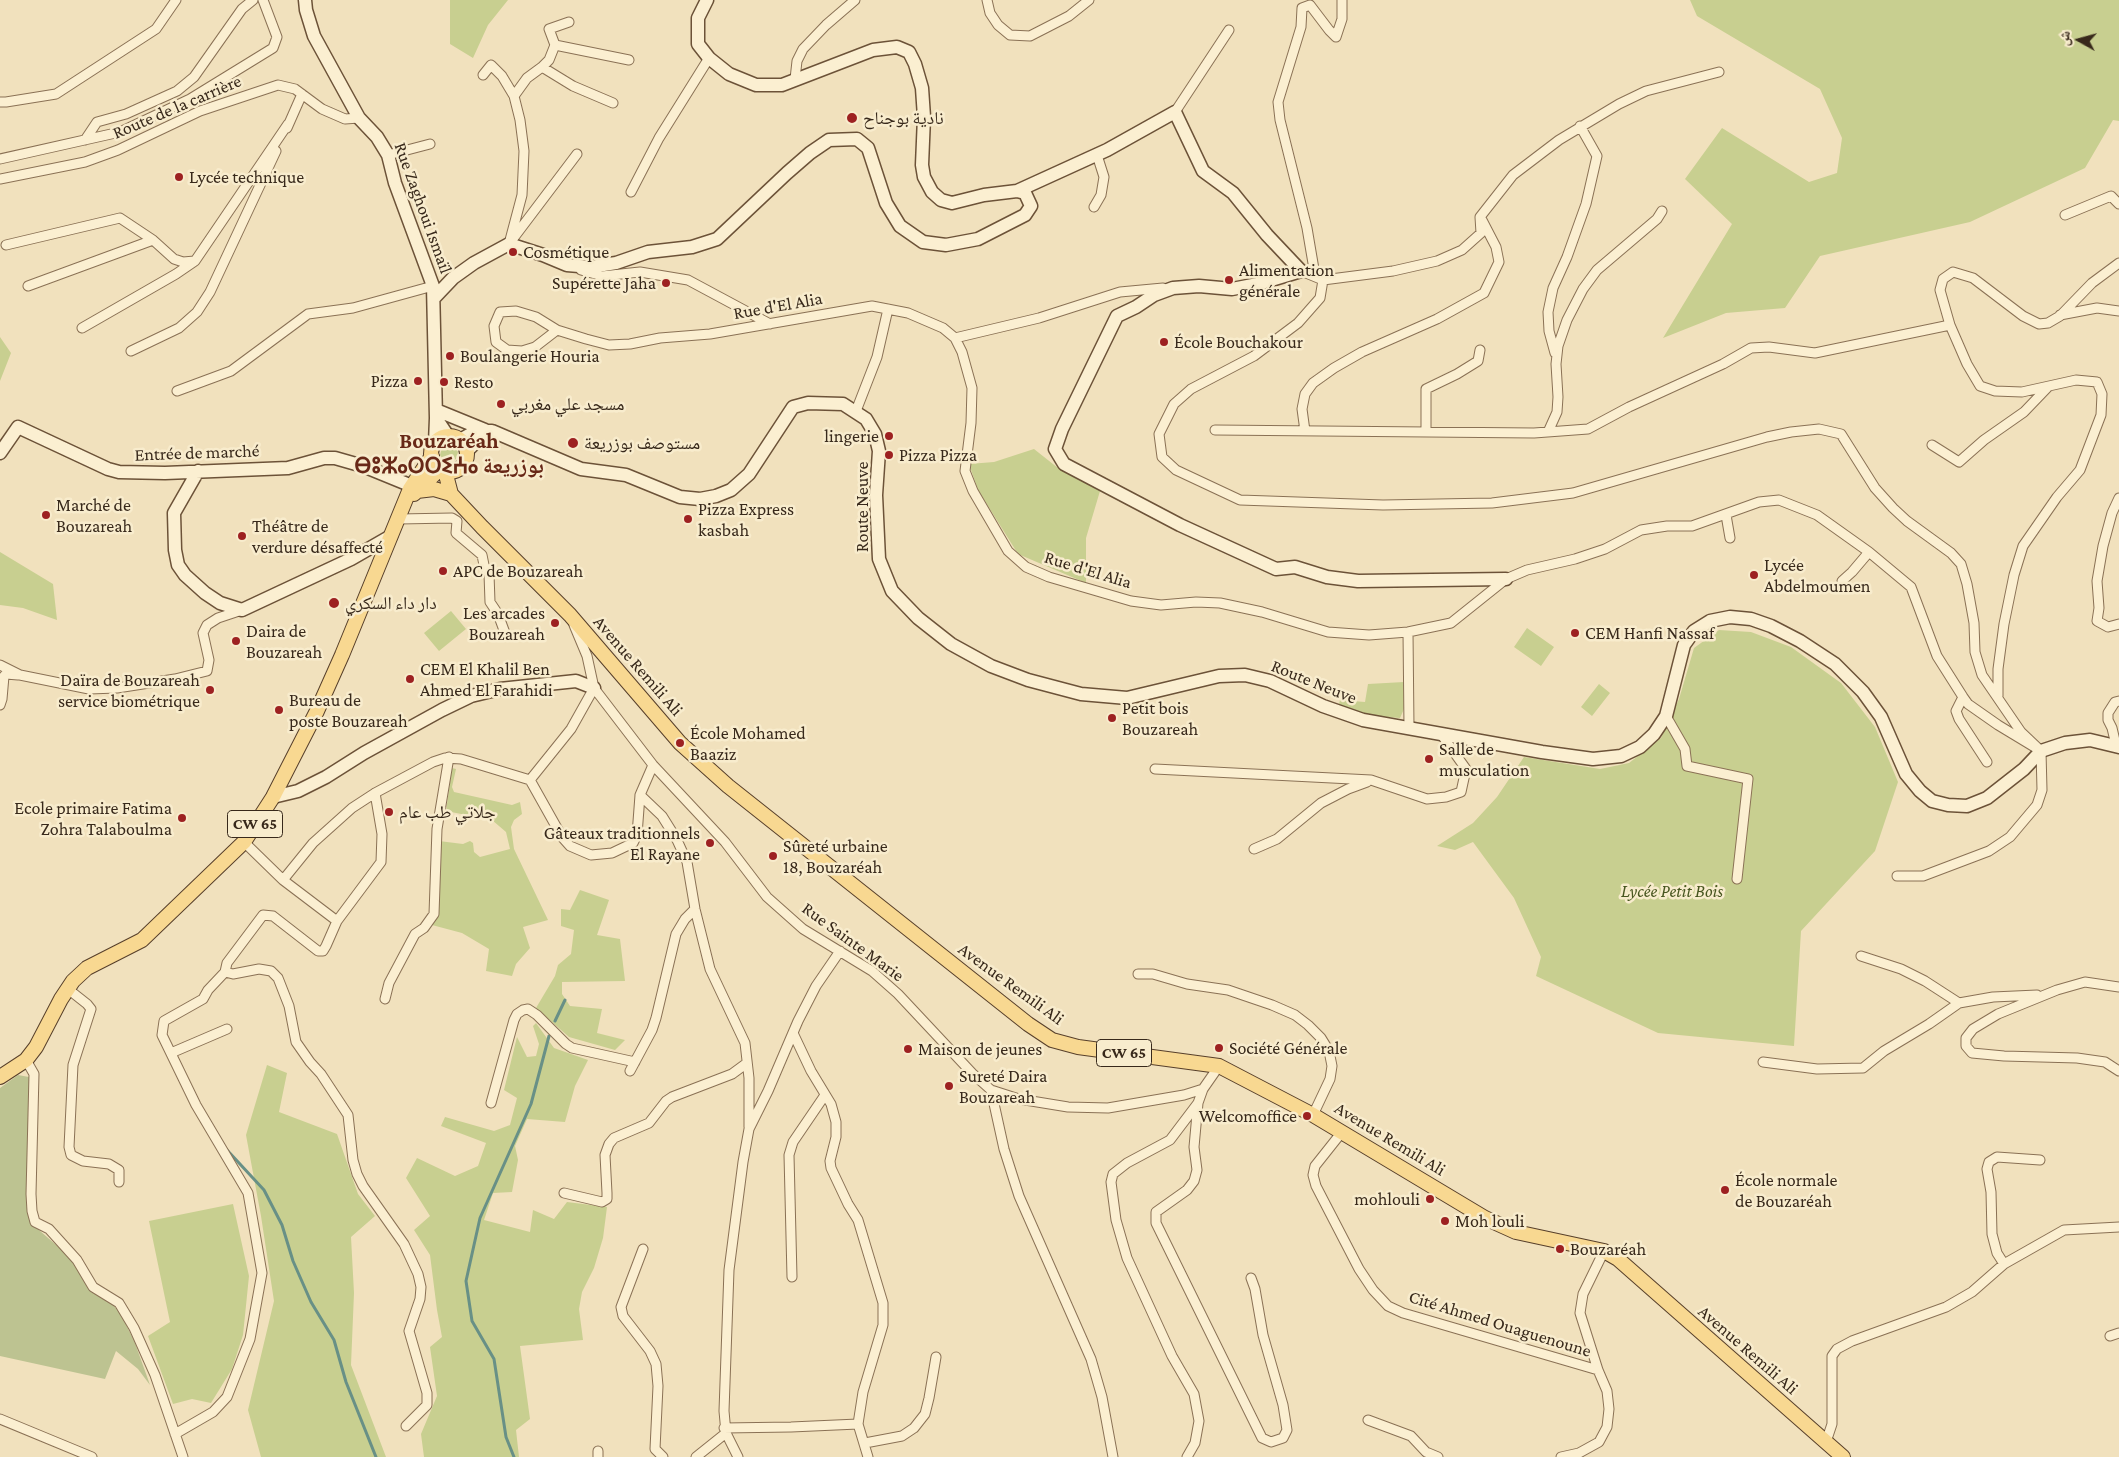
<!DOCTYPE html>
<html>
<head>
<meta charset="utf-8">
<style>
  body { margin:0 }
  #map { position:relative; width:2119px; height:1457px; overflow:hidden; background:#f1e1bd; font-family:"Crimson Pro","Noto Naskh Arabic",serif }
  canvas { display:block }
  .north { position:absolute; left:2054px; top:15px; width:50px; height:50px; -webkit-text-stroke:4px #f8eccd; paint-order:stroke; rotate:277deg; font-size:14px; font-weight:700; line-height:20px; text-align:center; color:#38291b }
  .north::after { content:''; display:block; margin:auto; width:18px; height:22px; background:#38291b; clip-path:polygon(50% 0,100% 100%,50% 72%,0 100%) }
</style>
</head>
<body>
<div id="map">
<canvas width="2119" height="1457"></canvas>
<div class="north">ش</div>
</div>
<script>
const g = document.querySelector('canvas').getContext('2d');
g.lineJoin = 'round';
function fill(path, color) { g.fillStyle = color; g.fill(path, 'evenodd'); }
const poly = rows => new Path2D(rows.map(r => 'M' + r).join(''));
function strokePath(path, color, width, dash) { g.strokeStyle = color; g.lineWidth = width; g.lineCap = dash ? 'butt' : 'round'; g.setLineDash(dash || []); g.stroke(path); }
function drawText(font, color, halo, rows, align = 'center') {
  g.font = font + ' "Crimson Pro","Noto Naskh Arabic","Noto Sans Tifinagh",serif'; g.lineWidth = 5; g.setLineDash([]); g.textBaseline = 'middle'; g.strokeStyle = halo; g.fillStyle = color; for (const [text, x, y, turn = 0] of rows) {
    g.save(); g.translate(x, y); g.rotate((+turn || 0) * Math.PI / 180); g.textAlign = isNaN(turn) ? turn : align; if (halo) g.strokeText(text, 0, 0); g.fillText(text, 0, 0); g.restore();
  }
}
const green = poly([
  [450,0,508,0,488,25,473,58,450,44],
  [1690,0,2119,0,2119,121,2113,120,2085,168,1970,222,1820,256,1785,308,1726,313,1663,338,1732,224,1685,179,1722,128,1809,182,1837,173,1842,138,1820,89,1697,16],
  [0,337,11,353,0,381],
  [448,445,454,446,458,452,456,459,450,462,444,461,440,455,442,448],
  [1034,449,1058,468,1100,491,1086,538,1086,583,1018,554,978,490,969,464,994,462],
  [0,552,53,584,57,620,23,608,0,605],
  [451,611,466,629,439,651,424,633],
  [1527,628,1554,647,1541,666,1514,647],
  [1719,630,1751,632,1791,647,1841,683,1875,727,1898,782,1875,851,1801,931,1794,1046,1658,1033,1536,976,1541,957,1514,898,1473,842,1455,850,1437,846,1473,823,1497,797,1524,757,1600,769,1629,763,1661,738,1679,699,1694,648],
  [1404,682,1404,709,1400,718,1364,715,1338,708,1340,700,1365,702,1368,684],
  [1599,684,1610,693,1592,716,1581,707],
  [452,768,456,769,452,787,454,792,512,805,520,802,522,814,514,820,511,827,514,849,548,920,523,927,530,948,516,964,512,976,486,971,489,949,462,933,432,925,439,841,463,844,470,841,473,843,474,852,480,857,510,849,506,832,492,820,446,811],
  [580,890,609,900,597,935,620,939,625,981,562,982,562,994,570,1006,602,1009,597,1033,625,1040,615,1050,569,1037,536,1008,555,976,558,965,571,954,574,930,561,926,561,909,570,910],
  [536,1023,554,1048,588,1060,575,1086,565,1122,527,1119,515,1146,518,1160,512,1192,493,1193,484,1220,530,1232,533,1210,554,1219,567,1202,607,1207,603,1238,594,1268,582,1292,579,1309,583,1340,520,1346,530,1419,516,1430,519,1457,424,1457,421,1434,437,1396,430,1347,442,1337,437,1310,430,1255,414,1230,430,1216,406,1178,417,1158,455,1176,478,1166,486,1143,441,1126,445,1117,494,1131,510,1125,517,1098,504,1090,517,1037,527,1057,536,1056,539,1044,533,1026],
  [267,1065,287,1073,279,1112,337,1134,358,1194,375,1216,351,1237,354,1293,351,1365,386,1457,261,1457,248,1410,274,1301,261,1216,246,1135],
  [233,1204,249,1276,243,1335,232,1369,211,1403,192,1399,173,1404,148,1336,170,1322,149,1221]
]);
const cemetery = poly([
  [18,1075,29,1077,32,1224,70,1257,91,1292,111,1302,122,1316,135,1343,150,1385,138,1369,116,1351,105,1379,0,1356,0,1088]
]);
const stream = poly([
  [555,1021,565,1000],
  [227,1150,264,1190,282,1225,293,1261,311,1302,334,1340,346,1382,376,1457],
  [514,1457,506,1437,494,1359,472,1321,466,1281,480,1218,531,1104,549,1036]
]);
const street = poly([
  [987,0,990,13,998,25,1010,35,1030,36,1069,16,1089,0],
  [555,45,629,60],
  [542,67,573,86,613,103],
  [483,75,491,65,502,76,514,96,520,120,524,151,522,195,509,244],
  [795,79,797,61,803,49,826,25,855,0],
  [514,96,527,78,542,67,549,60,555,45,549,29,569,22],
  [0,102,6,102,56,94,156,29,176,0],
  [1175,112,1229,30],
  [287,128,302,94],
  [85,140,97,122,126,114,177,91,194,77,242,9,253,0],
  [388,155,430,144],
  [0,159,120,132,190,99,273,48,277,37,263,0],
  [0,179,85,162,118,150,200,111,278,85,295,89,322,109,345,119,359,118],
  [631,192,659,138,709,58],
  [1094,207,1101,195,1104,177,1097,155],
  [2065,215,2111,196,2119,204],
  [512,240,577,154],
  [6,245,120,218,153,240,174,259,183,262,195,261,288,124],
  [581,270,602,276,640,272,688,280,770,324],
  [1301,271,1323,280,1393,271,1437,261,1462,250,1481,233,1480,217,1513,175,1559,140,1619,104,1646,91,1719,72],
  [1315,275,1307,228,1280,120,1278,102,1301,27,1302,8,1310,5,1329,30,1336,37,1342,19,1342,0],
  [1323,280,1320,298,1298,323,1254,356,1191,389,1174,404,1159,434,1162,457,1176,470,1240,500,1383,505,1492,503,1573,493,1767,437,1791,432,1819,429,1841,434,1875,488,1893,508,1907,521,1951,553,1961,564,1967,584,1974,623,1975,652,1982,675,2021,732,2041,751,2042,790,2037,805,2010,837,1989,851,1923,876,1897,876],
  [28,286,153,240],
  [2060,315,2097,308,2119,311],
  [82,328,176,274,195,261],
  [557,330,535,347,522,351,507,350,496,342,494,326,500,312,516,311,536,317,557,330,586,339,609,345,630,344,660,338,710,334,872,306,908,313,943,328,955,338,962,352,972,388,971,423,965,471,973,491,1008,551,1026,567,1049,577,1131,601,1161,605,1196,602,1220,603,1262,612,1328,632,1369,635,1408,632,1451,623,1506,579,1527,570,1575,559,1605,549,1641,530,1667,526,1692,526,1759,502,1779,500,1817,515,1869,552,1911,587,1937,656,1963,697,1968,704,1998,725,2041,751],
  [955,338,1039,318,1120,292,1163,288],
  [131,351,179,328,197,312,210,292,276,151],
  [1555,353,1549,331,1548,312,1553,288,1567,257,1586,204,1597,156,1580,126],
  [177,391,231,371,308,314,353,308,433,286],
  [856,411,877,357,888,309],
  [1215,430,1534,433,1588,429,1629,407,1723,364,1751,348,1769,347,1815,353,1950,325],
  [1305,431,1302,409,1305,394,1313,383,1334,368,1362,352,1437,319,1484,293,1499,262,1496,247,1482,220],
  [1426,432,1426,389,1457,374,1478,361,1480,350],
  [1548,432,1557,412,1558,397,1556,364,1558,346,1567,320,1583,289,1597,270,1657,219,1662,211],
  [1932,445,1959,462,1984,440,2024,412,2048,387],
  [2119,498,2112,513,2103,546,2097,581,2099,608,2097,621,2108,627,2119,624],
  [1726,515,1730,538],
  [399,519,452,518,457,521,456,533,482,555,484,565,489,574,490,602,498,614,505,633],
  [1842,581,1852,572,1869,552],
  [574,625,587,656,594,688,653,765,725,842,767,897,803,929,872,971,898,994,972,1073,991,1090,1019,1099,1068,1107,1108,1108,1184,1095,1203,1089,1219,1066],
  [1408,632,1409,727],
  [0,665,20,675,89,689,117,688,175,679,207,671,209,660,203,633,207,625,218,618,242,610],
  [1998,696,1998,669,2004,624,2014,575,2023,546,2057,497,2080,470,2101,415,2102,394,2097,382,2076,380,2022,392,1995,391,1980,386,1967,364,1950,325,1940,290,1943,279,1953,272,1973,278,2023,316,2039,324,2048,323,2060,316,2092,283,2119,263],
  [1963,697,1956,711,1959,719,1987,762],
  [0,705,2,699,4,676,6,674,18,675],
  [1666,716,1685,749,1687,766,1748,779,1737,879],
  [2116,745,2112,728,2108,720,2108,713,2115,702,2119,701],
  [653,765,640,795,662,816,677,840,687,862,695,909,710,969,745,1043,749,1078,749,1127],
  [1155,769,1371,780,1427,799,1446,797,1461,792,1466,769,1441,734],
  [530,780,571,729,594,688],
  [244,842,283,880,337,921,381,862,382,834,375,793],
  [1254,849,1277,839,1321,803,1348,789,1367,782],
  [283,880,313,843,352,808,375,793,433,762,445,758,461,759,530,780,562,837,570,846,591,855,612,853,633,843,637,835,640,795],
  [337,921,326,946,323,951,318,951,273,916,263,915,227,963,225,972,233,974,259,969,271,971,278,978,289,1006,296,1042,310,1062,321,1074,348,1115,353,1160,357,1174,363,1186,404,1244,418,1274,421,1287,420,1299,409,1331,427,1393,427,1405,406,1426],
  [1861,956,1901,969,1925,981,1959,1003],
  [1138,974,1153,974,1187,984,1228,990,1272,1005,1295,1015,1308,1025,1321,1038,1329,1051,1332,1066,1330,1079,1313,1115],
  [2119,987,2085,982,2057,990,1998,1014,1973,1029,1966,1038,1966,1046,1972,1053,2004,1056,2077,1058,2105,1062,2119,1071],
  [68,989,87,1004,91,1009,73,1065,69,1147,71,1155,83,1161,109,1164,119,1170,119,1182],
  [385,999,389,983,415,934,424,928,434,914,437,829,449,757],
  [793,1033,811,1071,831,1104,836,1122,836,1137,830,1161,831,1168,848,1204,858,1220,883,1303,883,1325,863,1392,858,1424,868,1457],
  [171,1053,227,1029],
  [26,1060,34,1074,31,1194,32,1211,35,1222,49,1229,77,1260,93,1287,119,1303,134,1328,155,1375,183,1457],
  [1763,1062,1817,1069,1863,1068,1884,1051,1929,1024,1959,1003,1993,997,2037,995],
  [630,1071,652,1030,656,1018,676,934,685,919,695,909],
  [991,1090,1004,1149,1019,1196,1091,1359,1102,1397,1113,1457],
  [491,1103,514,1020,517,1014,523,1010,528,1009,537,1015,566,1044,572,1048,635,1062],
  [1198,1103,1194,1147,1197,1170,1194,1181,1187,1190,1156,1212,1156,1223,1262,1438,1271,1442,1283,1438,1287,1430,1283,1405,1263,1335,1255,1289,1251,1278],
  [1342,1132,1315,1166,1313,1175,1316,1186,1359,1269,1373,1290,1388,1306,1403,1313,1598,1370],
  [564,1193,602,1202,607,1199,607,1193,605,1155,609,1144,614,1138,649,1123,666,1101,672,1097,732,1074,747,1063],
  [643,1249,621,1307,623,1316,650,1351,656,1364,658,1386,655,1449,663,1457],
  [2004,1264,1997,1253,1992,1234,1991,1192,1987,1169,1989,1162,1997,1157,2040,1160],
  [792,1277,789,1155,793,1142,825,1095],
  [2110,1336,2119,1333],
  [0,1419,92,1457],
  [1368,1420,1411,1436,1426,1452,1438,1457],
  [724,1428,791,1427,858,1424],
  [175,1434,213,1412,227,1397,250,1339,262,1273,248,1193,196,1105,162,1035,164,1021,203,999,208,990,225,972],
  [1826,1442,1832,1424,1832,1356,1837,1349,1852,1341,1946,1307,1972,1292,2004,1264,2064,1230,2119,1227],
  [865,1443,902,1436,914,1428,925,1414,929,1398,936,1357],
  [598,1451,598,1457],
  [696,1457,726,1433],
  [738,1457,726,1433,724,1411,729,1270,743,1162,749,1129,768,1091,798,1021,816,986,840,951],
  [1187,1457,1195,1443,1199,1421,1194,1394,1172,1356,1127,1258,1116,1220,1111,1182,1113,1174,1127,1163,1170,1140,1198,1103,1203,1089],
  [1561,1457,1579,1453,1599,1442,1607,1427,1609,1409,1607,1391,1598,1370,1580,1313,1583,1294,1604,1251]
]);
const secondary = poly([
  [305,0,306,10,314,36,359,118,377,137,388,155,395,183,433,286,436,418,435,443],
  [1017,191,1107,150,1175,112,1203,171,1233,193,1267,235,1301,271,1258,284,1232,289,1199,286,1173,288,1154,295,1136,307,1117,316,1062,429,1055,449,1064,464,1180,525,1276,569,1295,567,1327,577,1358,581,1506,579],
  [434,298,453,278,474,263,509,244,543,255,567,265,591,267,616,263,648,252,692,247,717,239,787,173,810,153,829,140,857,139,868,148,886,203,900,226,923,242,946,245,978,239,1025,215,1031,206,1025,193,1017,191,984,195,952,203,941,200,932,192,924,177,922,165,924,117,922,88,915,64,909,52,897,47,873,50,782,85,756,85,729,74,709,58,698,44,698,18,707,0],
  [436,410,485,430],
  [436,418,448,436],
  [460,440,476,431,492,431,581,469,626,475,680,497,700,499,716,496,731,490,749,474,793,407,808,403,843,404,866,419,875,434,879,451,876,495,879,559,892,591,918,618,951,644,991,666,1028,680,1081,694,1127,698,1219,676,1245,675,1270,681,1323,706,1363,720,1542,752,1593,759,1621,756,1640,747,1654,734,1666,716,1684,645,1694,631,1710,621,1730,617,1751,619,1771,626,1800,641,1835,664,1863,692,1881,717,1906,774,1920,791,1932,801,1948,805,1967,806,1987,798,2024,769,2041,751,2065,743,2090,740,2119,747],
  [467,451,478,440,492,431],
  [0,453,18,427,108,469,119,472,165,473,288,468,324,458,335,458,363,466,412,486],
  [198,471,174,513,175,550,178,565,185,575,205,593,220,603,242,610,351,559,391,536],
  [273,797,298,791,326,777,364,753,442,710,471,696,500,689,576,681,594,688]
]);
const primary = poly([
  '431 454a18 18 0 1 1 36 0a18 18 0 1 1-36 0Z',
  [445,471,451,494,482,527,570,615,680,743,728,786,1028,1024,1052,1040,1078,1047,1219,1066,1313,1115,1485,1218,1516,1232,1604,1251,1618,1259,1843,1457],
  [417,491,434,489,451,494],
  [414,494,440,469],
  [0,1077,26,1060,36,1047,61,999,73,981,87,968,142,940,244,842,273,797,317,711,342,655,410,489,432,456]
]);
const markers = [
  [852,118,6,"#9d2121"],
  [179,177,5,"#9d2121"],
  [513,252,5,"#9d2121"],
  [1229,280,5,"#9d2121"],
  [666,283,5,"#9d2121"],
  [1164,342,5,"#9d2121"],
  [450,356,5,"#9d2121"],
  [418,381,5,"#9d2121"],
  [444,382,5,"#9d2121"],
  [501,404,5,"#9d2121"],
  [889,436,5,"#9d2121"],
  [573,443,6,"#9d2121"],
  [889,455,5,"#9d2121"],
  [46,515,5,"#9d2121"],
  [688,519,5,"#9d2121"],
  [242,536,5,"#9d2121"],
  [443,571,5,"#9d2121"],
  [1754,575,5,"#9d2121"],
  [334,603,6,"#9d2121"],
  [555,623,5,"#9d2121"],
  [1575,633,5,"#9d2121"],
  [236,641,5,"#9d2121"],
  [410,679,5,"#9d2121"],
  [210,690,5,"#9d2121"],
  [279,710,5,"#9d2121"],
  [1112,718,5,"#9d2121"],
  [680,743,5,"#9d2121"],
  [1429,759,5,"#9d2121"],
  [389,812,5,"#9d2121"],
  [182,818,5,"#9d2121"],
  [710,843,5,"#9d2121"],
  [773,856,5,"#9d2121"],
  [1219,1048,5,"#9d2121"],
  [908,1049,5,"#9d2121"],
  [949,1086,5,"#9d2121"],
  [1307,1116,5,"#9d2121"],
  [1725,1190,5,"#9d2121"],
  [1430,1199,5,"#9d2121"],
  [1445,1221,5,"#9d2121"],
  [1560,1249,5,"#9d2121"]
];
const shields = [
  [255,824,55],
  [1124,1053,55]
];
const shieldNames = [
  ["CW 65",255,824],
  ["CW 65",1124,1053]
];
const streetNames = [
  ["Route de la carrière",177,107,-23],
  ["Rue Zaghoui Ismaïl",423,208,70],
  ["Rue d'El Alia",778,306,-10],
  ["Entrée de marché",197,453,-2],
  ["Route Neuve",862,507,-90],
  ["Rue d'El Alia",1088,570,17],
  ["Avenue Remili Ali",638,666,49],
  ["Route Neuve",1314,682,22],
  ["Rue Sainte Marie",853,942,36],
  ["Avenue Remili Ali",1011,984,36],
  ["Avenue Remili Ali",1390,1139,31],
  ["Cité Ahmed Ouaguenoune",1500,1324,17],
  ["Avenue Remili Ali",1748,1350,41]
];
const poiNames = [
  ["نادية بوجناح",863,118],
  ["Lycée technique",189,177],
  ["Cosmétique",523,252],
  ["Alimentation",1239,270],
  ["générale",1239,291],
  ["Supérette Jaha",656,283,"right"],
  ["École Bouchakour",1174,342],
  ["Boulangerie Houria",460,356],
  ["Pizza",408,381,"right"],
  ["Resto",454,382],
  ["مسجد علي مغربي",511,404],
  ["lingerie",879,436,"right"],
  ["مستوصف بوزريعة",584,443],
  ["Pizza Pizza",899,455],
  ["Marché de",56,505],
  ["Bouzareah",56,526],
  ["Pizza Express",698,509],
  ["kasbah",698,530],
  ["Théâtre de",252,526],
  ["verdure désaffecté",252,547],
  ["Lycée",1764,565],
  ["Abdelmoumen",1764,586],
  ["APC de Bouzareah",453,571],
  ["دار داء السكري",345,603],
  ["Les arcades",545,613,"right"],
  ["Bouzareah",545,634,"right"],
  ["Daira de",246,631],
  ["Bouzareah",246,652],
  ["CEM Hanfi Nassaf",1585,633],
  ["CEM El Khalil Ben",420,669],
  ["Ahmed El Farahidi",420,690],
  ["Daïra de Bouzareah",200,680,"right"],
  ["service biométrique",200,701,"right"],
  ["Bureau de",289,700],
  ["poste Bouzareah",289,721],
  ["Petit bois",1122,708],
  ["Bouzareah",1122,729],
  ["École Mohamed",690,733],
  ["Baaziz",690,754],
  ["Salle de",1439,749],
  ["musculation",1439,770],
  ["Ecole primaire Fatima",172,808,"right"],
  ["Zohra Talaboulma",172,829,"right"],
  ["جلاتي طب عام",399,812],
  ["Gâteaux traditionnels",700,833,"right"],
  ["El Rayane",700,854,"right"],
  ["Sûreté urbaine",783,846],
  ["18, Bouzaréah",783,867],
  ["Société Générale",1229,1048],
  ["Maison de jeunes",918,1049],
  ["Sureté Daira",959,1076],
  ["Bouzareah",959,1097],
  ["Welcomoffice",1297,1116,"right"],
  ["École normale",1735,1180],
  ["de Bouzaréah",1735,1201],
  ["mohlouli",1420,1199,"right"],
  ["Moh louli",1455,1221],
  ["Bouzaréah",1570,1249]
];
const parkNames = [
  ["Lycée Petit Bois",1672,891]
];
const districtNames = [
  ["Bouzaréah",449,441],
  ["ⴱⵓⵣⴰⵔⵔⵉⵄⴰ بوزريعة",449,466]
];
fill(green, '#c8cf90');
fill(cemetery, '#bdc391');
strokePath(stream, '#689086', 3);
strokePath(street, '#8a7155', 11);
strokePath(secondary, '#6c5238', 15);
strokePath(primary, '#573f2a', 16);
strokePath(street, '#fbefd1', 9);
strokePath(secondary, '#fbefd1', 12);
strokePath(primary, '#f8d891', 14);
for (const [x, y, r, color] of markers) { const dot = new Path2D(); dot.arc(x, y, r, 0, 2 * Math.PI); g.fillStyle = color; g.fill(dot); strokePath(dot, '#f8eccd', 2); }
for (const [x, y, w] of shields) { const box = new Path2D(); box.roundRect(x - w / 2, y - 13.5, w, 27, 4); g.fillStyle = '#f8eccd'; g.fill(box); strokePath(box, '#38291b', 1); }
drawText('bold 16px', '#38291b', null, shieldNames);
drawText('18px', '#38291b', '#f8eccd', streetNames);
drawText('18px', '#38291b', '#f8eccd', poiNames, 'left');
drawText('italic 18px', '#485620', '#f8eccd', parkNames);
drawText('bold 22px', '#682817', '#f8eccd', districtNames);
</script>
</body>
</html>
